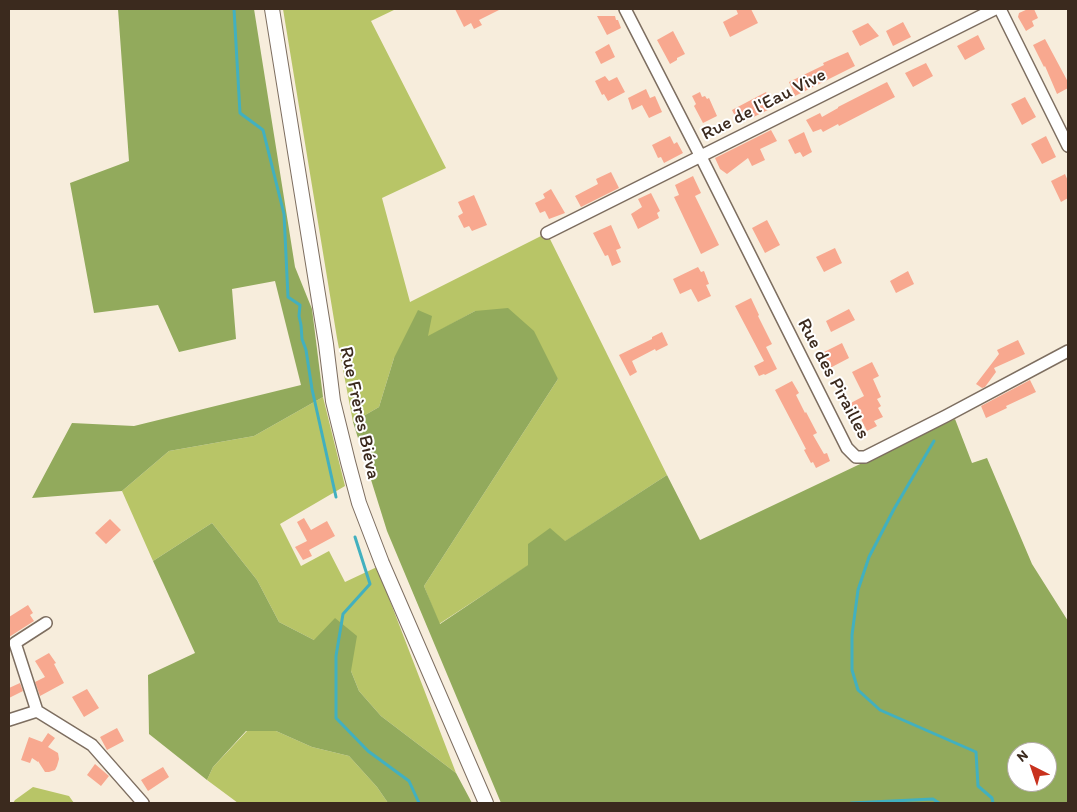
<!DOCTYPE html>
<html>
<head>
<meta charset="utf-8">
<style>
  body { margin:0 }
  #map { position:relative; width:1077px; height:812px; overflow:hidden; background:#f7eddc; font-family:Itim,sans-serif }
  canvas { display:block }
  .frame { position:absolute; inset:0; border:10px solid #3b2a1e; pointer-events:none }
  .north { position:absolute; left:1007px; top:742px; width:50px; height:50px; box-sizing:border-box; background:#fff; border:1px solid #b1aaa5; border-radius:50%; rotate:319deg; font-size:14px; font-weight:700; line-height:20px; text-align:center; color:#3b2a1e }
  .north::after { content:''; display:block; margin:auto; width:18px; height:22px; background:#c8321e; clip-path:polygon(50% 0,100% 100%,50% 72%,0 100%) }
</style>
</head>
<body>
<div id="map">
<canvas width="1077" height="812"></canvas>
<div class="frame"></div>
<div class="north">N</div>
</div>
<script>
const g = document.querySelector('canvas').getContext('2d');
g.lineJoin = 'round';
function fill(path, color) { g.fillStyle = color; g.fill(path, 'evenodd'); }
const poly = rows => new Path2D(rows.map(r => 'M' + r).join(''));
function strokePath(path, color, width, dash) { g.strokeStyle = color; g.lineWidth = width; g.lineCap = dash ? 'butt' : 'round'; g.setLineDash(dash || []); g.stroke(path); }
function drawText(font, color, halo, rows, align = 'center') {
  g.font = font + ' Itim,sans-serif'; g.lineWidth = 4; g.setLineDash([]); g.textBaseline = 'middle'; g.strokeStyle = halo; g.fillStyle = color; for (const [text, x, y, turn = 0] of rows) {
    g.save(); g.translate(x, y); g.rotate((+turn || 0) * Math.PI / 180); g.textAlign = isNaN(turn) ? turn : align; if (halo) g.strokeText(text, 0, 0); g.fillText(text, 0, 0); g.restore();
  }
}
const green = poly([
  [283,9,396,9,371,21,446,168,382,198,410,302,547,233,667,475,564,542,550,529,529,565,439,624,424,586,558,379,475,311,428,337,394,358,379,407,353,422,337,338],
  [323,397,345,486,280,524,301,566,329,551,345,582,377,567,456,773,381,716,359,691,351,671,314,640,279,622,257,580,212,523,153,561,122,491,169,451,254,436],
  [247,731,276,731,312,747,349,756,377,787,388,803,238,803,207,780,213,767],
  [33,787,69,796,74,803,13,803,15,800]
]);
const forest = poly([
  [118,9,254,9,295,267,312,309,323,397,254,436,169,451,122,491,32,498,72,423,134,426,301,385,275,281,232,289,236,339,179,352,158,305,94,313,70,183,129,161],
  [508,308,534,331,558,379,424,586,440,624,528,565,528,544,550,528,565,541,667,475,700,540,955,419,972,463,987,458,1032,564,1068,621,1068,803,501,803,387,531,353,422,379,407,394,358,418,310,432,316,428,336,475,311],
  [1017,752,1047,752,1047,782,1017,782],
  [212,523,257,580,279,622,314,640,335,618,357,636,351,671,359,691,381,716,456,773,472,803,388,803,377,787,349,756,312,747,276,731,246,731,213,767,207,780,149,734,148,675,195,653,153,561]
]);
const stream = poly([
  [234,9,240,113,263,130,284,214,288,297,300,305,299,316,301,325,302,339,306,350,312,389,336,497],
  [934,441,894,509,869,557,858,590,852,635,852,670,858,690,880,710,976,752,978,786,992,798,993,803],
  [355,537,370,584,343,614,336,656,336,718,368,751,409,781,419,803],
  [851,803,933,799,939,803]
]);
const building = poly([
  [455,9,501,9,479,20,482,25,474,29,471,23,464,27],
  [736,9,751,9,758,23,730,37,723,22,738,14],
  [1028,9,1034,9,1038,18,1032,21,1034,26,1026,31,1018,17,1019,13],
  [597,16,615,16,616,20,618,20,621,28,607,35],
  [903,22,911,37,893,46,886,31],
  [868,23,879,36,860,46,852,31],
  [673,31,685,54,677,58,677,60,670,64,657,40],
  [978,35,985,49,965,60,957,46],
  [1045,39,1068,82,1068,88,1057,94,1045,66,1044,67,1033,45],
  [609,44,615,57,601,64,595,52],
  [848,52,855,66,795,96,789,82,824,65,823,63],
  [926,63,933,76,913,87,905,73],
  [605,76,609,81,617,77,625,92,608,101,604,94,602,95,595,81],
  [887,82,895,97,839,126,838,124,823,132,821,129,813,132,806,120,820,113,822,117,838,108,838,107],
  [646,89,650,98,655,96,662,112,649,118,642,105,632,110,628,98],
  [700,92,702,97,705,96,707,99,709,98,717,116,703,123,694,106,696,104,692,96],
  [766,92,774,107,739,124,732,110],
  [1025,97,1036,117,1022,125,1011,104],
  [771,130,777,141,760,149,765,160,752,166,748,158,727,174,720,169,715,158],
  [804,132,812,152,803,157,800,152,795,154,788,140],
  [670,136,674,144,677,142,683,153,664,163,661,157,658,158,652,145],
  [1046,136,1056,157,1042,164,1031,144],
  [611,172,619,188,581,207,575,196,598,184,596,179],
  [1065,174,1068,181,1068,198,1061,202,1051,181],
  [693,176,701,193,695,196,719,245,701,254,674,197,679,195,675,185],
  [551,189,565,213,549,219,545,211,540,213,535,203,545,198,543,194],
  [651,193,660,211,657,213,659,218,638,229,631,214,642,207,638,199],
  [474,195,487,225,472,231,469,226,464,228,458,216,463,213,458,202],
  [767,220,780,245,765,253,752,228],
  [611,225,621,248,616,250,621,262,612,266,608,255,605,256,593,233],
  [835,248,842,263,824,272,816,257],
  [698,267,701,272,704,271,709,284,706,285,711,296,698,302,691,289,680,294,673,279],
  [908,271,914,284,896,293,890,281],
  [751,298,759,315,758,316,772,344,766,347,777,369,765,375,764,374,759,376,754,366,764,361,735,306],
  [849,309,855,320,831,332,826,321],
  [662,332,668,345,656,351,655,349,632,361,637,372,630,376,619,355,652,339,652,337],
  [1018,340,1025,354,994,368,996,372,985,387,982,388,976,384,999,354,997,350],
  [842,343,849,358,830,368,822,353],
  [872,362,879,376,873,379,881,397,877,399,881,406,878,408,883,417,874,421,877,426,867,431,860,417,856,419,849,404,864,396,852,372],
  [1030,380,1036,392,1006,406,1007,408,986,418,981,406],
  [792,381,799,393,796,395,805,413,806,412,817,433,813,435,824,454,827,453,830,461,816,468,813,462,811,463,804,450,806,449,775,390],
  [304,518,311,530,327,521,335,536,309,550,312,556,303,560,295,547,307,541,297,522],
  [110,519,121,530,106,544,95,533],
  [28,605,33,613,30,615,34,621,9,637,9,617],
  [49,653,56,663,54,664,64,683,40,696,35,682,45,677,35,661],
  [20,683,23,691,9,698,9,688],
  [87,689,99,708,84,717,72,697],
  [117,728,124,741,107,750,100,737],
  [48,733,55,738,48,747,58,753,59,759,57,766,55,770,49,772,45,772,38,761,38,762,32,758,30,763,21,760,29,737,42,742],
  [95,764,109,776,101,786,87,775],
  [163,767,169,777,148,791,141,780]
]);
const minor = poly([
  [625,9,701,157,847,448,856,457,865,457,946,416,1068,351],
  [1000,9,1068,146],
  [547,233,995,9],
  [37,711,15,643,46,623],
  [9,720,37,711,92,745,143,803]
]);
const tertiary = poly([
  [272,9,326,344,333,401,348,462,359,503,382,563,486,803]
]);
const streetNames = [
  ["Rue de l'Eau Vive",764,105,-27],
  ["Rue des Pirailles",833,379,62],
  ["Rue Frères Biéva",359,413,78]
];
fill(green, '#b8c567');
fill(forest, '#92aa5c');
strokePath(stream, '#42b0bf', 3);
fill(building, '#f8a88f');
strokePath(minor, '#7d6e60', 14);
strokePath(tertiary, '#7d6e60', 16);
strokePath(minor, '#fff', 11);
strokePath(tertiary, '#fff', 14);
drawText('19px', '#3b2a1e', '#fff', streetNames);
</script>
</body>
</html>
